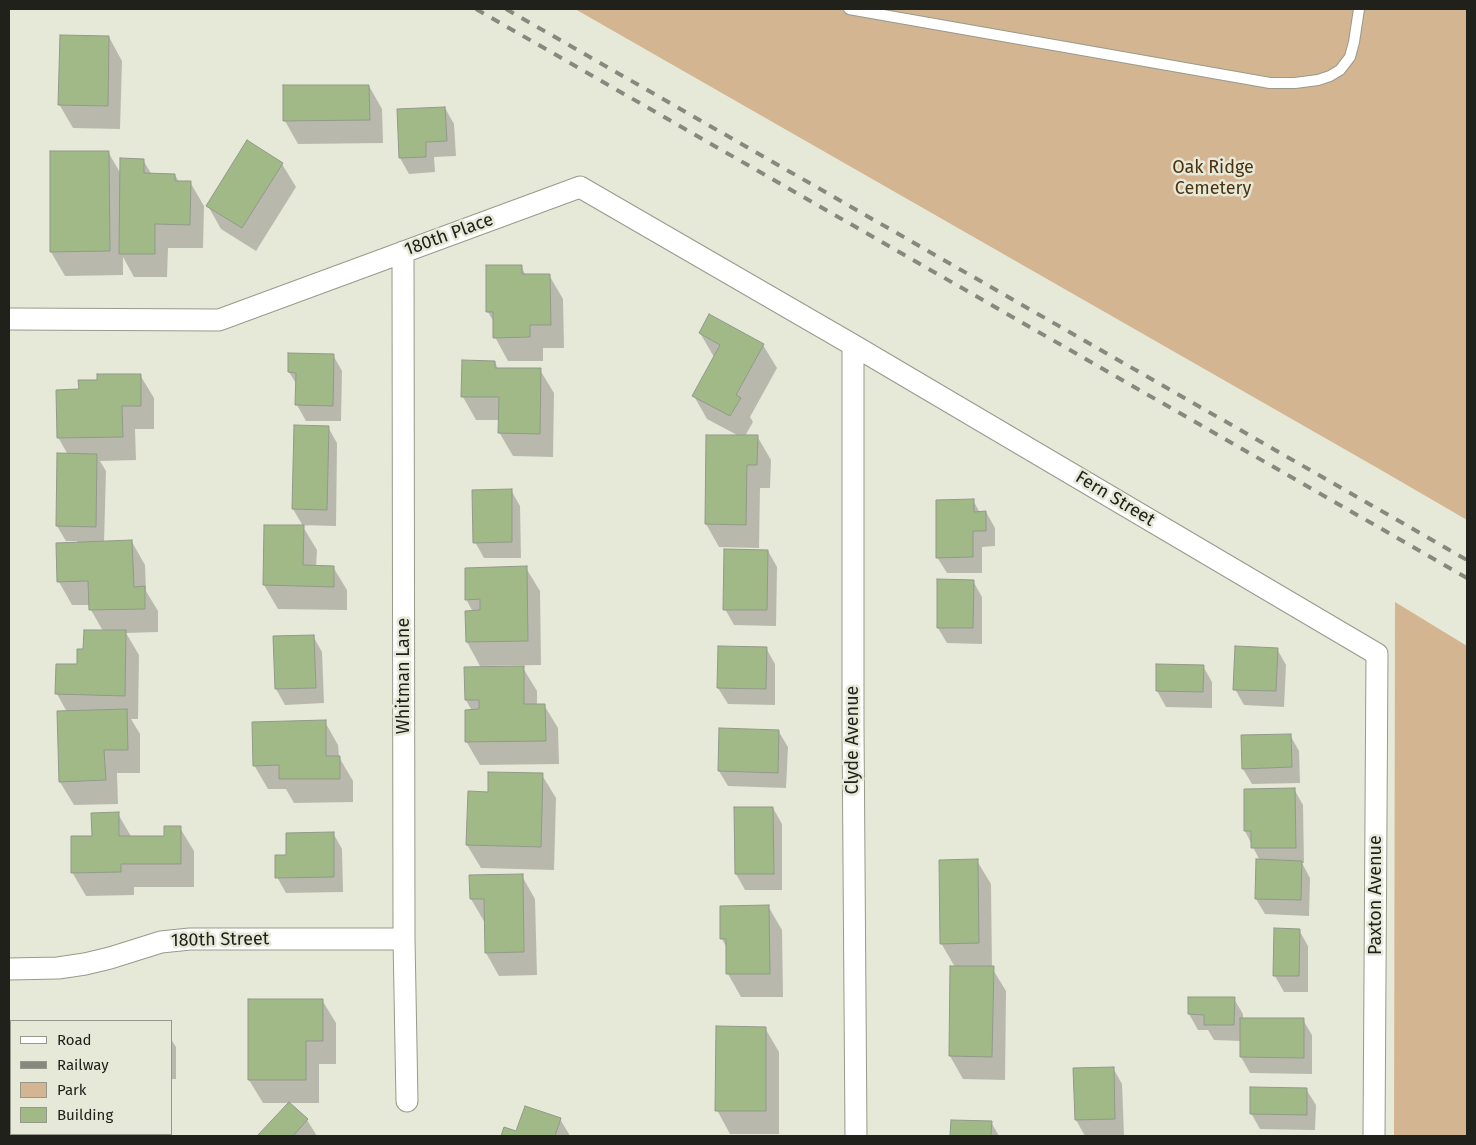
<!DOCTYPE html>
<html>
<head>
<meta charset="utf-8">
<style>
  body { margin:0 }
  #map { position:relative; width:1476px; height:1145px; overflow:hidden; background:#e6e8d8; font-family:"Fira Sans",sans-serif }
  canvas { display:block }
  .frame { position:absolute; inset:0; border:10px solid #20211b; pointer-events:none }
  .legend { position:absolute; left:10px; top:1020px; width:162px; height:115px; box-sizing:border-box; background:#e6e8d8; border:1px solid #97988c; margin:0; padding:6px 9px; list-style:none; font-size:15px; color:#20211b }
  .legend li { display:flex; align-items:center; gap:10px; height:25px }
  .legend b { width:25px; border:1px solid #97988c }
</style>
</head>
<body>
<div id="map">
<canvas width="1476" height="1145"></canvas>
<div class="frame"></div>
<ul class="legend">
<li><b style="height:6px;background:#fff"></b>Road</li>
<li><b style="height:6px;background:#88897e"></b>Railway</li>
<li><b style="height:14px;background:#d4b591"></b>Park</li>
<li><b style="height:14px;background:#a0b987"></b>Building</li>
</ul>
</div>
<script>
const g = document.querySelector('canvas').getContext('2d');
g.lineJoin = 'round';
function fill(path, color) { g.fillStyle = color; g.fill(path, 'evenodd'); }
const poly = rows => new Path2D(rows.map(r => 'M' + r).join(''));
function strokePath(path, color, width, dash) { g.strokeStyle = color; g.lineWidth = width; g.lineCap = dash ? 'butt' : 'round'; g.setLineDash(dash || []); g.stroke(path); }
function drawText(font, color, halo, rows, align = 'center') {
  g.font = font + ' "Fira Sans",sans-serif'; g.lineWidth = 5; g.setLineDash([]); g.textBaseline = 'middle'; g.strokeStyle = halo; g.fillStyle = color; for (const [text, x, y, turn = 0] of rows) {
    g.save(); g.translate(x, y); g.rotate((+turn || 0) * Math.PI / 180); g.textAlign = isNaN(turn) ? turn : align; if (halo) g.strokeText(text, 0, 0); g.fillText(text, 0, 0); g.restore();
  }
}
const green = poly([
  [575,9,1467,9,1467,520,1381,470],
  [1395,602,1467,646,1467,1136,1394,1136]
]);
const shadow = poly([
  [109,37,122,61,120,129,73,128,59,104],
  [369,86,382,109,383,143,298,144,285,121],
  [445,108,454,124,456,156,434,157,435,172,409,174,400,158],
  [51,152,108,152,121,174,143,160,152,175,175,175,179,182,190,182,204,206,203,248,168,248,167,277,134,277,123,257,123,275,65,276,51,252],
  [282,164,296,187,256,251,221,229,208,206],
  [521,266,526,276,549,275,563,299,564,348,543,348,543,361,508,361,495,337,495,324,488,312],
  [700,333,763,345,777,368,750,417,753,422,745,436,757,436,771,460,770,488,760,488,759,548,719,547,706,524,739,436,707,419,694,396,714,357],
  [333,355,342,371,341,421,306,421,297,405,297,385,289,372],
  [495,362,498,369,540,370,554,393,553,457,513,456,499,432,500,420,476,420,463,397],
  [140,375,154,398,154,429,135,429,136,460,100,461,106,471,104,543,132,542,145,565,146,591,158,611,158,632,126,633,139,655,138,719,131,719,140,734,140,773,117,773,118,804,74,805,60,782,67,712,57,694,57,665,78,666,84,651,103,631,91,610,90,605,72,605,59,582,77,544,77,541,66,541,57,526,68,455,58,437,80,390,98,381],
  [295,426,328,427,337,443,336,526,302,525,317,550,316,567,333,567,347,590,347,610,278,609,264,585,265,526,303,526,293,509],
  [511,490,520,506,521,558,484,558,475,542],
  [973,500,980,513,986,512,995,528,995,546,982,547,982,573,947,573,937,557],
  [768,551,777,567,776,626,734,625,725,609],
  [526,568,540,591,541,665,480,666,467,642,473,612,466,599],
  [973,581,982,597,982,644,947,643,938,628],
  [313,636,322,652,324,703,285,705,276,689],
  [719,647,766,648,775,664,775,705,728,704,718,688],
  [1277,649,1286,665,1284,707,1244,705,1235,689],
  [1157,666,1203,666,1212,682,1212,708,1166,707,1157,691],
  [523,668,537,691,537,705,544,705,558,728,559,764,480,765,466,741,472,711,466,700],
  [325,722,338,745,339,757,353,781,353,802,294,803,286,789,268,789,254,765],
  [779,732,788,747,786,788,728,786,719,771],
  [1290,735,1299,751,1300,783,1252,784,1243,769],
  [542,775,556,798,554,870,481,868,467,845,489,793],
  [1294,789,1303,805,1304,863,1302,863,1310,878,1309,916,1265,914,1256,899,1260,861,1245,831],
  [736,808,773,808,782,824,782,890,745,890,736,874],
  [118,814,132,838,165,837,180,828,194,851,194,887,134,887,134,895,86,896,72,872,93,837],
  [333,833,342,849,343,892,286,893,277,877],
  [977,861,991,884,992,968,1006,991,1005,1080,963,1079,950,1056,955,967,941,943],
  [471,876,522,876,535,899,537,975,499,976,486,953,485,923,471,899],
  [768,906,782,930,783,997,741,997,728,974,727,948,722,939],
  [1299,930,1308,946,1308,992,1284,992,1275,976],
  [1234,999,1243,1014,1243,1019,1303,1020,1312,1035,1312,1074,1250,1073,1241,1057,1242,1041,1214,1040,1208,1030,1198,1030,1189,1014],
  [322,1000,336,1023,336,1064,319,1064,319,1103,263,1103,249,1080],
  [765,1028,779,1052,779,1134,730,1134,717,1110],
  [171,1039,176,1047,176,1079,171,1079],
  [1113,1068,1122,1084,1124,1135,1085,1136,1076,1120],
  [1306,1089,1316,1105,1315,1130,1260,1129,1251,1113],
  [289,1103,307,1120,317,1136,259,1136],
  [560,1119,569,1134,569,1136,502,1136,505,1129,517,1133],
  [952,1122,991,1122,999,1136,952,1136],
  [71,1134,116,1134,120,1136,70,1136]
]);
const building = poly([
  [60,35,109,36,108,106,58,105,60,35],
  [283,85,369,85,370,120,283,121,283,85],
  [445,107,447,141,426,142,426,157,399,158,397,109,445,107],
  [247,140,283,163,242,228,206,206,247,140],
  [50,151,109,151,110,251,50,252,50,151],
  [120,158,144,159,144,173,175,174,175,181,191,181,190,225,155,224,155,254,119,254,120,158],
  [486,265,522,265,522,274,550,274,551,325,530,325,530,337,493,338,493,312,486,312,486,265],
  [709,314,764,344,736,395,741,398,730,416,692,396,720,345,699,333,709,314],
  [288,353,334,354,333,406,295,405,296,373,288,372,288,353],
  [462,360,495,361,495,368,541,368,540,434,498,433,499,397,461,397,462,360],
  [97,374,141,374,141,406,122,406,123,437,57,438,56,390,79,389,78,380,97,380,97,374],
  [294,425,329,426,327,510,292,509,294,425],
  [706,435,758,435,757,465,747,465,746,525,705,524,706,435],
  [57,453,97,454,96,527,56,526,57,453],
  [512,489,512,542,473,543,472,490,512,489],
  [974,499,974,512,986,511,986,531,973,531,973,557,936,558,936,500,974,499],
  [264,525,304,525,303,565,334,566,334,587,263,585,264,525],
  [132,540,134,587,145,586,145,609,89,610,88,581,57,582,56,543,132,540],
  [724,549,768,550,767,610,723,610,724,549],
  [527,566,528,641,466,642,465,611,480,610,480,599,465,600,465,568,527,566],
  [937,579,974,580,973,628,937,628,937,579],
  [84,630,126,630,125,696,55,694,56,664,77,664,77,649,83,649,84,630],
  [314,635,316,688,275,689,273,636,314,635],
  [718,646,767,647,766,689,717,688,718,646],
  [1235,646,1278,648,1276,691,1233,690,1235,646],
  [1156,664,1204,665,1203,692,1156,691,1156,664],
  [524,666,524,704,545,704,546,741,465,742,465,710,479,709,479,700,465,700,464,667,524,666],
  [127,709,128,750,104,750,106,780,59,782,57,711,127,709],
  [326,720,326,756,340,756,340,779,279,779,279,765,253,766,252,722,326,720],
  [719,728,779,730,778,773,718,771,719,728],
  [1291,734,1292,767,1242,769,1241,735,1291,734],
  [488,772,543,773,541,847,466,845,468,791,488,792,488,772],
  [1295,788,1296,848,1251,848,1251,831,1244,831,1244,789,1295,788],
  [734,807,773,807,774,874,735,874,734,807],
  [119,812,119,836,164,836,164,826,181,826,181,864,121,864,121,872,71,873,71,836,92,836,91,813,119,812],
  [334,832,334,877,275,878,275,855,286,855,286,833,334,832],
  [978,859,979,943,940,944,939,860,978,859],
  [1256,859,1302,861,1301,900,1255,899,1256,859],
  [523,874,524,952,485,953,484,899,470,899,469,875,523,874],
  [769,905,770,974,726,974,726,939,720,939,720,906,769,905],
  [1274,928,1300,929,1299,976,1273,976,1274,928],
  [950,966,994,966,992,1057,949,1056,950,966],
  [1188,997,1235,997,1234,1025,1204,1025,1204,1015,1188,1014,1188,997],
  [248,999,323,999,323,1041,306,1041,306,1080,248,1080,248,999],
  [1240,1018,1304,1018,1304,1058,1240,1057,1240,1018],
  [716,1026,766,1027,766,1111,715,1111,716,1026],
  [1114,1067,1115,1119,1075,1120,1073,1068,1114,1067],
  [1250,1087,1307,1088,1307,1115,1250,1114,1250,1087],
  [289,1102,308,1119,293,1136,257,1136,289,1102],
  [525,1106,561,1118,555,1136,501,1136,504,1127,516,1131,525,1106],
  [951,1120,992,1121,991,1136,950,1136,951,1120],
  [70,1134,119,1134,122,1136,68,1136,70,1134]
]);
const service = poly([
  [849,9,1270,83,1295,83,1318,80,1330,76,1340,70,1350,57,1354,42,1359,9]
]);
const minor = poly([
  [403,252,404,939,407,1101],
  [9,319,219,320,580,187,853,345,1377,654,1374,1136],
  [853,345,853,726,856,1136],
  [9,969,58,968,85,964,110,958,161,942,190,939,404,939]
]);
const rail = poly([
  [476,9,1467,578],
  [506,9,1467,560]
]);
const parkNames = [
  ["Oak Ridge",1213,168],
  ["Cemetery",1213,189]
];
const streetNames = [
  ["180th Place",449,235,-20],
  ["Fern Street",1115,499,31],
  ["Whitman Lane",404,676,-90],
  ["Clyde Avenue",853,740,-90],
  ["Paxton Avenue",1376,895,-90],
  ["180th Street",220,940,-1]
];
fill(green, '#d4b591');
fill(shadow, '#0003');
fill(building, '#a0b987');
strokePath(building, '#91998b', 1);
strokePath(service, '#989a8b', 12);
strokePath(minor, '#989a8b', 23);
strokePath(service, '#fff', 10);
strokePath(minor, '#fff', 21);
strokePath(rail, '#88897e', 4, [9, 9]);
drawText('18px', '#4d320e', '#e6e8d8', parkNames);
drawText('18px', '#20211b', '#e6e8d8', streetNames);
</script>
</body>
</html>
